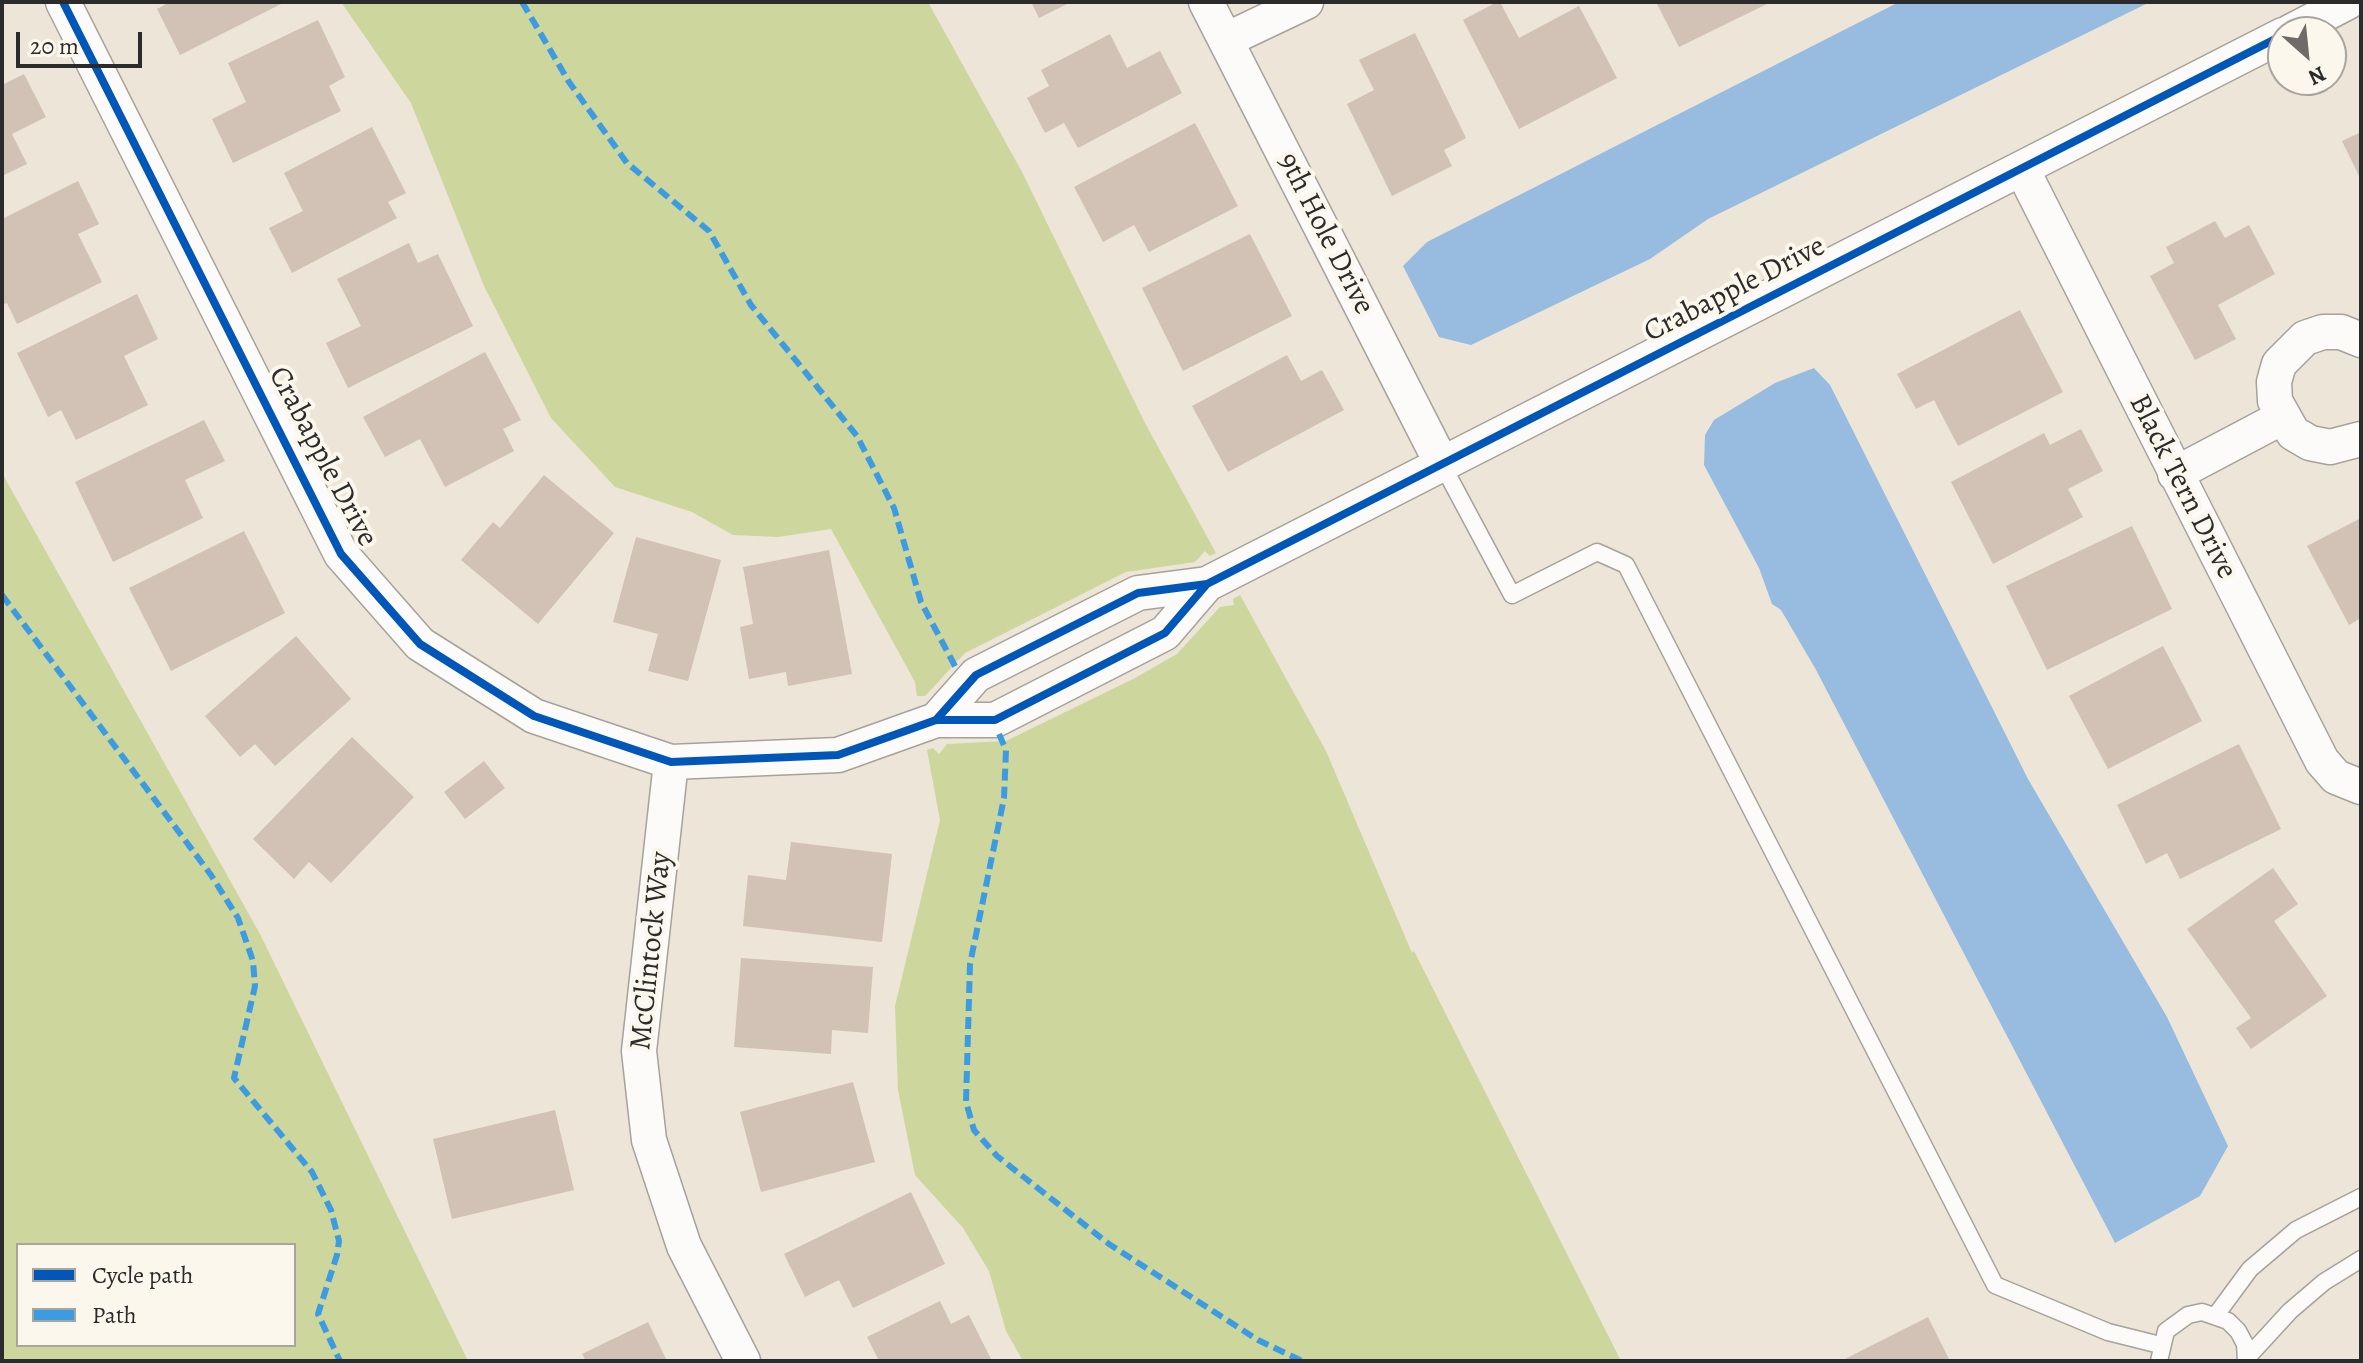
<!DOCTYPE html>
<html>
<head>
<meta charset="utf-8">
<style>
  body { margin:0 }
  #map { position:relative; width:2363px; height:1363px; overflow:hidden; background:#ece5d8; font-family:Alegreya,serif }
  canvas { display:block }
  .frame { position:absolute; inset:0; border:4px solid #2b2b2b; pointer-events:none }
  .legend { position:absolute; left:16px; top:1243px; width:280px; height:104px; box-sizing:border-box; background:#fbf7ec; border:2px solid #a8a59f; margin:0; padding:10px 14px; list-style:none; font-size:24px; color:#2b2b2b }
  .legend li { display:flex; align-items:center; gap:16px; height:40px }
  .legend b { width:40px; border:2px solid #a8a59f }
  .north { position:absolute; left:2267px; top:16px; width:80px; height:80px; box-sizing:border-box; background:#fbf7ec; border:2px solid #a8a59f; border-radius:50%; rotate:153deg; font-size:22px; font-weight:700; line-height:32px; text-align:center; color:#2b2b2b }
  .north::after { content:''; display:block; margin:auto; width:28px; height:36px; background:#6f6c68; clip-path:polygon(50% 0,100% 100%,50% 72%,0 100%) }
  .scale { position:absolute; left:16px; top:32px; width:126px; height:36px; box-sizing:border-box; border:4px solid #2b2b2b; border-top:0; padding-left:10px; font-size:24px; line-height:28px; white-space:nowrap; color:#2b2b2b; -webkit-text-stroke:6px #fbf7ec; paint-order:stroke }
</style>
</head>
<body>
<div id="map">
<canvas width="2363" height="1363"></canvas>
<div class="frame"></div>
<ul class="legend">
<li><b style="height:10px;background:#0057b8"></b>Cycle path</li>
<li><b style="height:10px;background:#3d9ce1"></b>Path</li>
</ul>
<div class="north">N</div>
<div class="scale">20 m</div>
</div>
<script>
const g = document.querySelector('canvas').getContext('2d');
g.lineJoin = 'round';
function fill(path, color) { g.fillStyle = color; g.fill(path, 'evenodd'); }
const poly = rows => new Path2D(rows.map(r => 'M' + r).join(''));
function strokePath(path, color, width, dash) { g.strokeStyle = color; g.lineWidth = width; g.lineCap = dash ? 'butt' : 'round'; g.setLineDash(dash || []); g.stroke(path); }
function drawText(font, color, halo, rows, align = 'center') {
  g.font = font + ' Alegreya,serif'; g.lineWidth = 8; g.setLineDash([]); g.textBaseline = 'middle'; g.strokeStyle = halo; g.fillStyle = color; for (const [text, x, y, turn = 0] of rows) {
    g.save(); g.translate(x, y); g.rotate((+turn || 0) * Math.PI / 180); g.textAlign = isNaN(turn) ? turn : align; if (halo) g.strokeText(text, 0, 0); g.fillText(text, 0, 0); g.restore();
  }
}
const green = poly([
  [341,2,928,2,1022,172,1145,423,1216,553,1210,556,1205,551,1195,562,1126,572,965,653,925,696,917,696,915,682,831,529,778,537,733,535,692,512,615,487,551,418,484,286,411,103],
  [2,473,260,934,468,1361,2,1361],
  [18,1245,294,1245,294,1345,18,1345],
  [1240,595,1326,751,1412,953,1414,951,1621,1361,1023,1361,1006,1331,989,1271,963,1228,915,1175,898,1090,895,1006,940,820,927,750,933,748,939,754,947,744,1006,741,1135,678,1177,654,1220,607,1234,605,1233,599]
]);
const water = poly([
  [1899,2,2150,2,1708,219,1650,259,1471,345,1439,337,1403,266,1427,242],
  [1814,368,1830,385,2028,779,2167,1017,2228,1146,2200,1196,2115,1243,1815,668,1781,610,1772,604,1759,568,1704,465,1705,435,1714,420,1775,383]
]);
const building = poly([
  [170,2,285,2,180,55,157,9],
  [1031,2,1071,2,1039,18],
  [1497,2,1500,2,1519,38,1579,6,1617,78,1519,129,1463,20],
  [1656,2,1771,2,1679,47],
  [318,20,345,77,329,86,341,111,233,163,212,119,246,102,228,63],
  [1415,33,1466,138,1444,150,1452,166,1392,196,1347,104,1374,90,1359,60],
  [1110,34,1127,68,1160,51,1182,93,1078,148,1064,123,1045,133,1027,98,1049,86,1041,70],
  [24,74,46,117,12,134,27,164,2,176,2,85],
  [1195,123,1238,206,1149,252,1134,225,1103,242,1074,187],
  [372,127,406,193,388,202,397,218,292,273,269,228,303,211,284,173],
  [2361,132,2361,180,2342,141],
  [78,181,99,224,78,234,102,282,17,324,7,303,2,305,2,219],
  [2215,221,2225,238,2249,225,2275,274,2218,305,2236,339,2195,360,2150,276,2174,263,2166,247],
  [1250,234,1292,316,1183,371,1142,288],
  [409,243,418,263,438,254,473,326,348,388,326,343,361,326,337,279],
  [137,294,158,339,124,356,148,405,76,440,61,410,48,417,17,353],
  [2020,310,2063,392,1958,446,1934,400,1916,409,1897,374],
  [485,352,521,420,503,429,514,451,445,487,420,439,385,457,363,417],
  [1287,355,1301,381,1322,370,1344,410,1228,472,1192,406],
  [204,420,225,461,185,480,203,518,113,562,75,482],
  [2081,429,2103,471,2068,489,2083,517,1993,564,1951,482,2044,433,2050,445],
  [544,475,614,533,538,624,461,560,493,522,500,528],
  [2361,518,2361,618,2349,625,2307,546],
  [2132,526,2172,609,2047,670,2006,586],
  [244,531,285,613,171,671,129,588],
  [636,537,721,560,688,681,648,671,658,634,613,622],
  [829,550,852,674,788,686,786,672,749,679,740,627,753,624,743,567],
  [296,636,351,699,275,766,255,744,240,757,205,716],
  [2163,646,2202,721,2108,769,2069,696],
  [352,737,414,797,331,883,309,862,294,879,253,839],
  [2239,744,2281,829,2180,879,2167,853,2146,864,2117,805],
  [484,761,505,788,465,819,444,792],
  [791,842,892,854,882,942,743,926,748,875,786,880],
  [2273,868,2298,904,2274,921,2327,996,2251,1049,2236,1028,2251,1018,2187,929],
  [741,958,873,967,868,1033,832,1030,831,1054,734,1047],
  [853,1082,875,1162,761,1192,740,1112],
  [555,1110,574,1190,452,1219,433,1139],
  [911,1192,945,1264,853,1308,839,1280,805,1297,784,1254],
  [940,1301,951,1324,969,1315,992,1361,879,1361,867,1337],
  [1928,1317,1950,1361,1841,1361],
  [648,1322,667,1361,586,1361,582,1354]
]);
const lane = poly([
  [1443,466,1512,595,1597,552,1626,565,1995,1285,2108,1332,2160,1345],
  [2216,1315,2250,1269,2296,1230,2361,1197],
  [2246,1359,2290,1311,2324,1282,2361,1259],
  [2159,1361,2166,1331,2188,1315,2202,1312,2228,1321,2238,1331,2245,1344,2246,1361]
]);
const street = poly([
  [63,2,341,554,420,644,534,716,671,762,838,755,936,720,995,720,1165,633,1207,584],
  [1206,2,1443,466],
  [2290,32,2348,2],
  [1226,40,1306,2],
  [2022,169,2322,761,2336,777,2361,787],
  [2361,340,2341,332,2323,332,2305,338,2279,364,2274,382,2275,401,2293,433,2310,443,2330,447,2361,439],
  [2175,474,2281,418],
  [936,720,976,675,1138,593,1207,584,2283,35],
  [671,762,639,1051,649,1140,684,1246,743,1361]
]);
const quiet = poly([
  [522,2,569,82,627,163,709,231,751,305,857,436,894,508,921,602,956,668],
  [2,595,211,875,238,918,253,961,255,986,234,1078,312,1172,331,1210,339,1241,337,1255,318,1314,340,1361],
  [999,734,1006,750,1004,798,970,964,966,1102,974,1130,997,1156,1109,1244,1258,1340,1302,1361]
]);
const cycleway = poly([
  [63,2,341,554,420,644,534,716,671,762,838,755,936,720,995,720,1165,633,1207,584],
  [936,720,976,675,1138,593,1207,584,2283,35]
]);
const streetNames = [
  ["9th Hole Drive",1325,234,63],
  ["Crabapple Drive",1735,290,-27],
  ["Crabapple Drive",322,457,62],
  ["Black Tern Drive",2182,487,63],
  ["McClintock Way",652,951,-84]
];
fill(green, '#cdd69d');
fill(water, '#97bcdf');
fill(building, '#d2c1b5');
strokePath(lane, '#a6a29b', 19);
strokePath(street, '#a6a29b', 37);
strokePath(lane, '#fcfbf9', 16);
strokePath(street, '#fcfbf9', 34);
strokePath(quiet, '#3d9ce1', 6, [12, 6]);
strokePath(cycleway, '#0057b8', 8);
drawText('30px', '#2b2b2b', '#fbf7ec', streetNames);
</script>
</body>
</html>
